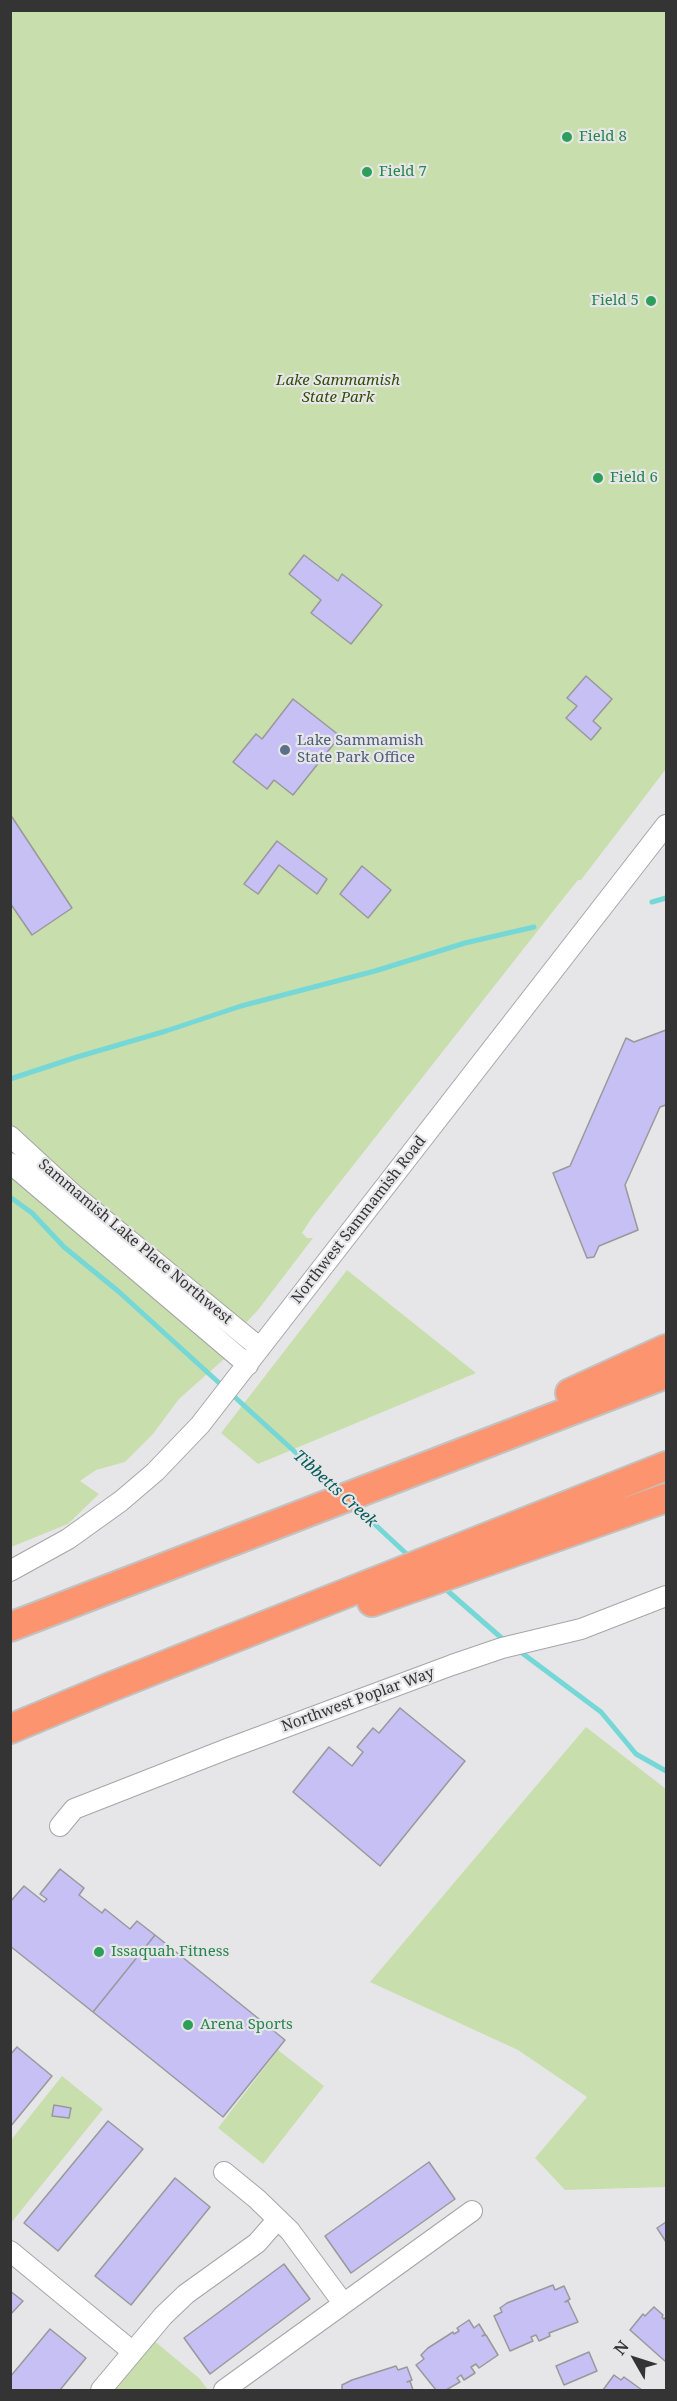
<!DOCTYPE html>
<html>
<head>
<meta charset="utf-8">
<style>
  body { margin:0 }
  #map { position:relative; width:677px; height:2401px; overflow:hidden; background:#e6e6e8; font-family:"Noto Serif",serif }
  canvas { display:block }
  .frame { position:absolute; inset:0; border:12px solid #343434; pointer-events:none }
  .north { position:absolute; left:605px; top:2329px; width:60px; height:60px; -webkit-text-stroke:4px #e6e6e8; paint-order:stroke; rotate:309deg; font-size:16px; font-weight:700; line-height:24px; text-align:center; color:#343434 }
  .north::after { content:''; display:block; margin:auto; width:21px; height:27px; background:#343434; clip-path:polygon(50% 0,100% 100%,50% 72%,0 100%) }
</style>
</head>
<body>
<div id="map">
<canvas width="677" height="2401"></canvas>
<div class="frame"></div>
<div class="north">N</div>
</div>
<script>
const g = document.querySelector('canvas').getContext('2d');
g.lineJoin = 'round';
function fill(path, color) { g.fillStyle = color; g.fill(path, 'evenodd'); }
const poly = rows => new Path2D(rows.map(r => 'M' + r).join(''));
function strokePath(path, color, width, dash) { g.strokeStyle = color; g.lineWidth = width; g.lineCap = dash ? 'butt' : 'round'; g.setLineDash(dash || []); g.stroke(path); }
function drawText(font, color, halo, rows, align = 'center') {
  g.font = font + ' "Noto Serif",serif'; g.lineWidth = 4.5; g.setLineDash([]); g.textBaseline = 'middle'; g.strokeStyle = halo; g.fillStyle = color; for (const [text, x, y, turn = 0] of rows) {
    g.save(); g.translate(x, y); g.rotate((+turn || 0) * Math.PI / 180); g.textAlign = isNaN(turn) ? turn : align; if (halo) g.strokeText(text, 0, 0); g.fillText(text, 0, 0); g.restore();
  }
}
const green = poly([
  [11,11,666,11,666,769,581,880,578,880,558,905,311,1219,302,1233,307,1238,313,1238,258,1310,243,1326,245,1335,232,1352,179,1399,153,1434,125,1462,96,1470,80,1481,99,1494,68,1524,11,1547],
  [347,1270,476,1373,258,1464,221,1433],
  [586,1727,666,1789,666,2187,565,2190,535,2158,587,2097,518,2050,370,1982],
  [278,2050,324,2086,263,2164,218,2128],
  [62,2076,103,2109,11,2223,11,2140],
  [147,2335,199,2378,208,2390,101,2390]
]);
const stream = poly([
  [652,902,666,898],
  [10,1079,77,1057,166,1031,241,1006,375,971,465,943,534,927],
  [10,1197,32,1213,64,1247,118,1291,338,1491],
  [354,1505,411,1558],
  [442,1586,505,1641],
  [518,1650,601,1712,636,1754,666,1771]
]);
const building = poly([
  [304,555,338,581,342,574,382,605,351,644,311,613,321,600,289,574,304,555],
  [586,676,612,699,593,721,601,728,591,740,566,718,577,706,567,698,586,676],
  [293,699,340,736,293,795,274,780,267,789,233,762,256,734,262,739,293,699],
  [10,814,72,908,32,935,10,903,10,814],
  [277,841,327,879,317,894,279,865,258,894,244,884,277,841],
  [362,866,391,890,368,918,340,894,362,866],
  [666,1030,666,1105,660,1107,625,1185,638,1230,599,1246,594,1257,587,1258,553,1173,570,1166,626,1038,634,1042,666,1030],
  [400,1708,465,1761,380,1866,293,1792,329,1747,352,1766,363,1752,357,1747,373,1728,379,1733,400,1708],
  [60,1869,84,1888,79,1895,102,1913,105,1909,130,1929,137,1921,155,1935,93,2012,10,1946,10,1902,24,1886,44,1902,47,1899,40,1894,60,1869],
  [155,1935,285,2040,223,2117,93,2012,155,1935],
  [17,2047,52,2076,10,2127,10,2055,17,2047],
  [54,2105,71,2108,69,2118,52,2116,54,2105],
  [108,2121,143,2149,58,2251,24,2223,108,2121],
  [429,2162,455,2199,351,2273,325,2236,429,2162],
  [175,2178,210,2207,131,2305,95,2276,175,2178],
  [666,2222,666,2242,657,2228,666,2222],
  [284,2264,310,2299,210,2374,184,2338,284,2264],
  [553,2285,555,2290,564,2286,570,2299,565,2302,568,2301,578,2322,549,2333,550,2336,539,2341,536,2335,531,2337,533,2341,510,2351,494,2316,502,2312,500,2308,507,2303,553,2285],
  [10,2291,23,2301,10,2315,10,2291],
  [654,2307,663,2315,662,2317,664,2319,666,2317,666,2362,630,2330,643,2314,645,2316,654,2307],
  [469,2320,474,2328,479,2324,485,2334,482,2336,486,2335,498,2355,479,2368,476,2364,471,2367,475,2373,464,2380,461,2375,457,2378,460,2382,446,2390,436,2390,416,2365,424,2359,421,2355,428,2348,453,2332,454,2334,459,2331,457,2328,469,2320],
  [50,2329,86,2358,60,2390,10,2390,10,2377,50,2329],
  [589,2352,597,2371,564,2385,556,2366,589,2352],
  [396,2366,398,2370,407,2367,412,2380,407,2382,410,2381,413,2390,342,2390,342,2385,352,2380,396,2366],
  [614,2375,621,2380,624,2377,642,2390,603,2390,614,2375]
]);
const minor = poly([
  [10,1136,74,1195,260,1348],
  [10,1163,248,1365],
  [10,1571,68,1539,121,1501,155,1472,200,1425,666,825],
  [60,1826,74,1809,227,1749,452,1665,502,1648,581,1629,666,1596],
  [224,2172,257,2199,290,2231,343,2303],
  [10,2251,133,2352],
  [101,2390,163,2316,186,2294,257,2243,278,2219],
  [224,2390,472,2211]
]);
const highway = poly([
  [570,1393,666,1349],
  [372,1602,666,1498],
  [10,1627,666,1374],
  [10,1729,108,1688,666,1466]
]);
const markers = [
  [567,137,6,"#2e9e5b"],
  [367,172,6,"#2e9e5b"],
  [651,301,6,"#2e9e5b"],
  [598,478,6,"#2e9e5b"],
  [285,750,6,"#5c6f8a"],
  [99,1952,6,"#2e9e5b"],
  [188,2025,6,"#2e9e5b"]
];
const leisureNames = [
  ["Field 8",579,137],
  ["Field 7",379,172],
  ["Field 5",639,301,"right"],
  ["Field 6",610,478],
  ["Issaquah Fitness",111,1952],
  ["Arena Sports",200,2025]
];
const parkNames = [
  ["Lake Sammamish",338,381],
  ["State Park",338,398]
];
const serviceNames = [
  ["Lake Sammamish",297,741],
  ["State Park Office",297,758]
];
const streetNames = [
  ["Northwest Sammamish Road",359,1220,-52],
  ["Sammamish Lake Place Northwest",135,1242,40],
  ["Northwest Poplar Way",358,1700,-20]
];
const waterNames = [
  ["Tibbetts Creek",335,1489,42]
];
fill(green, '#c8dfad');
strokePath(stream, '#76d7d7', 5);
fill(building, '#c6c0f4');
strokePath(building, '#99989b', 1.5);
strokePath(minor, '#a6a6a8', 22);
strokePath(highway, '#c2c2c2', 32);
strokePath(minor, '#fff', 20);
strokePath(highway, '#fc956f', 28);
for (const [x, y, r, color] of markers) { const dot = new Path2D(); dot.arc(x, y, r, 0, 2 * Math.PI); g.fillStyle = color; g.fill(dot); strokePath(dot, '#e6e6e8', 2); }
drawText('15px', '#27864d', '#e6e6e8', leisureNames, 'left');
drawText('italic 15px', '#344d04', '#e6e6e8', parkNames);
drawText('15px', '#4e5e75', '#e6e6e8', serviceNames, 'left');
drawText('15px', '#343434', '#e6e6e8', streetNames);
drawText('italic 16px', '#005b5b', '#e6e6e8', waterNames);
</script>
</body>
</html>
